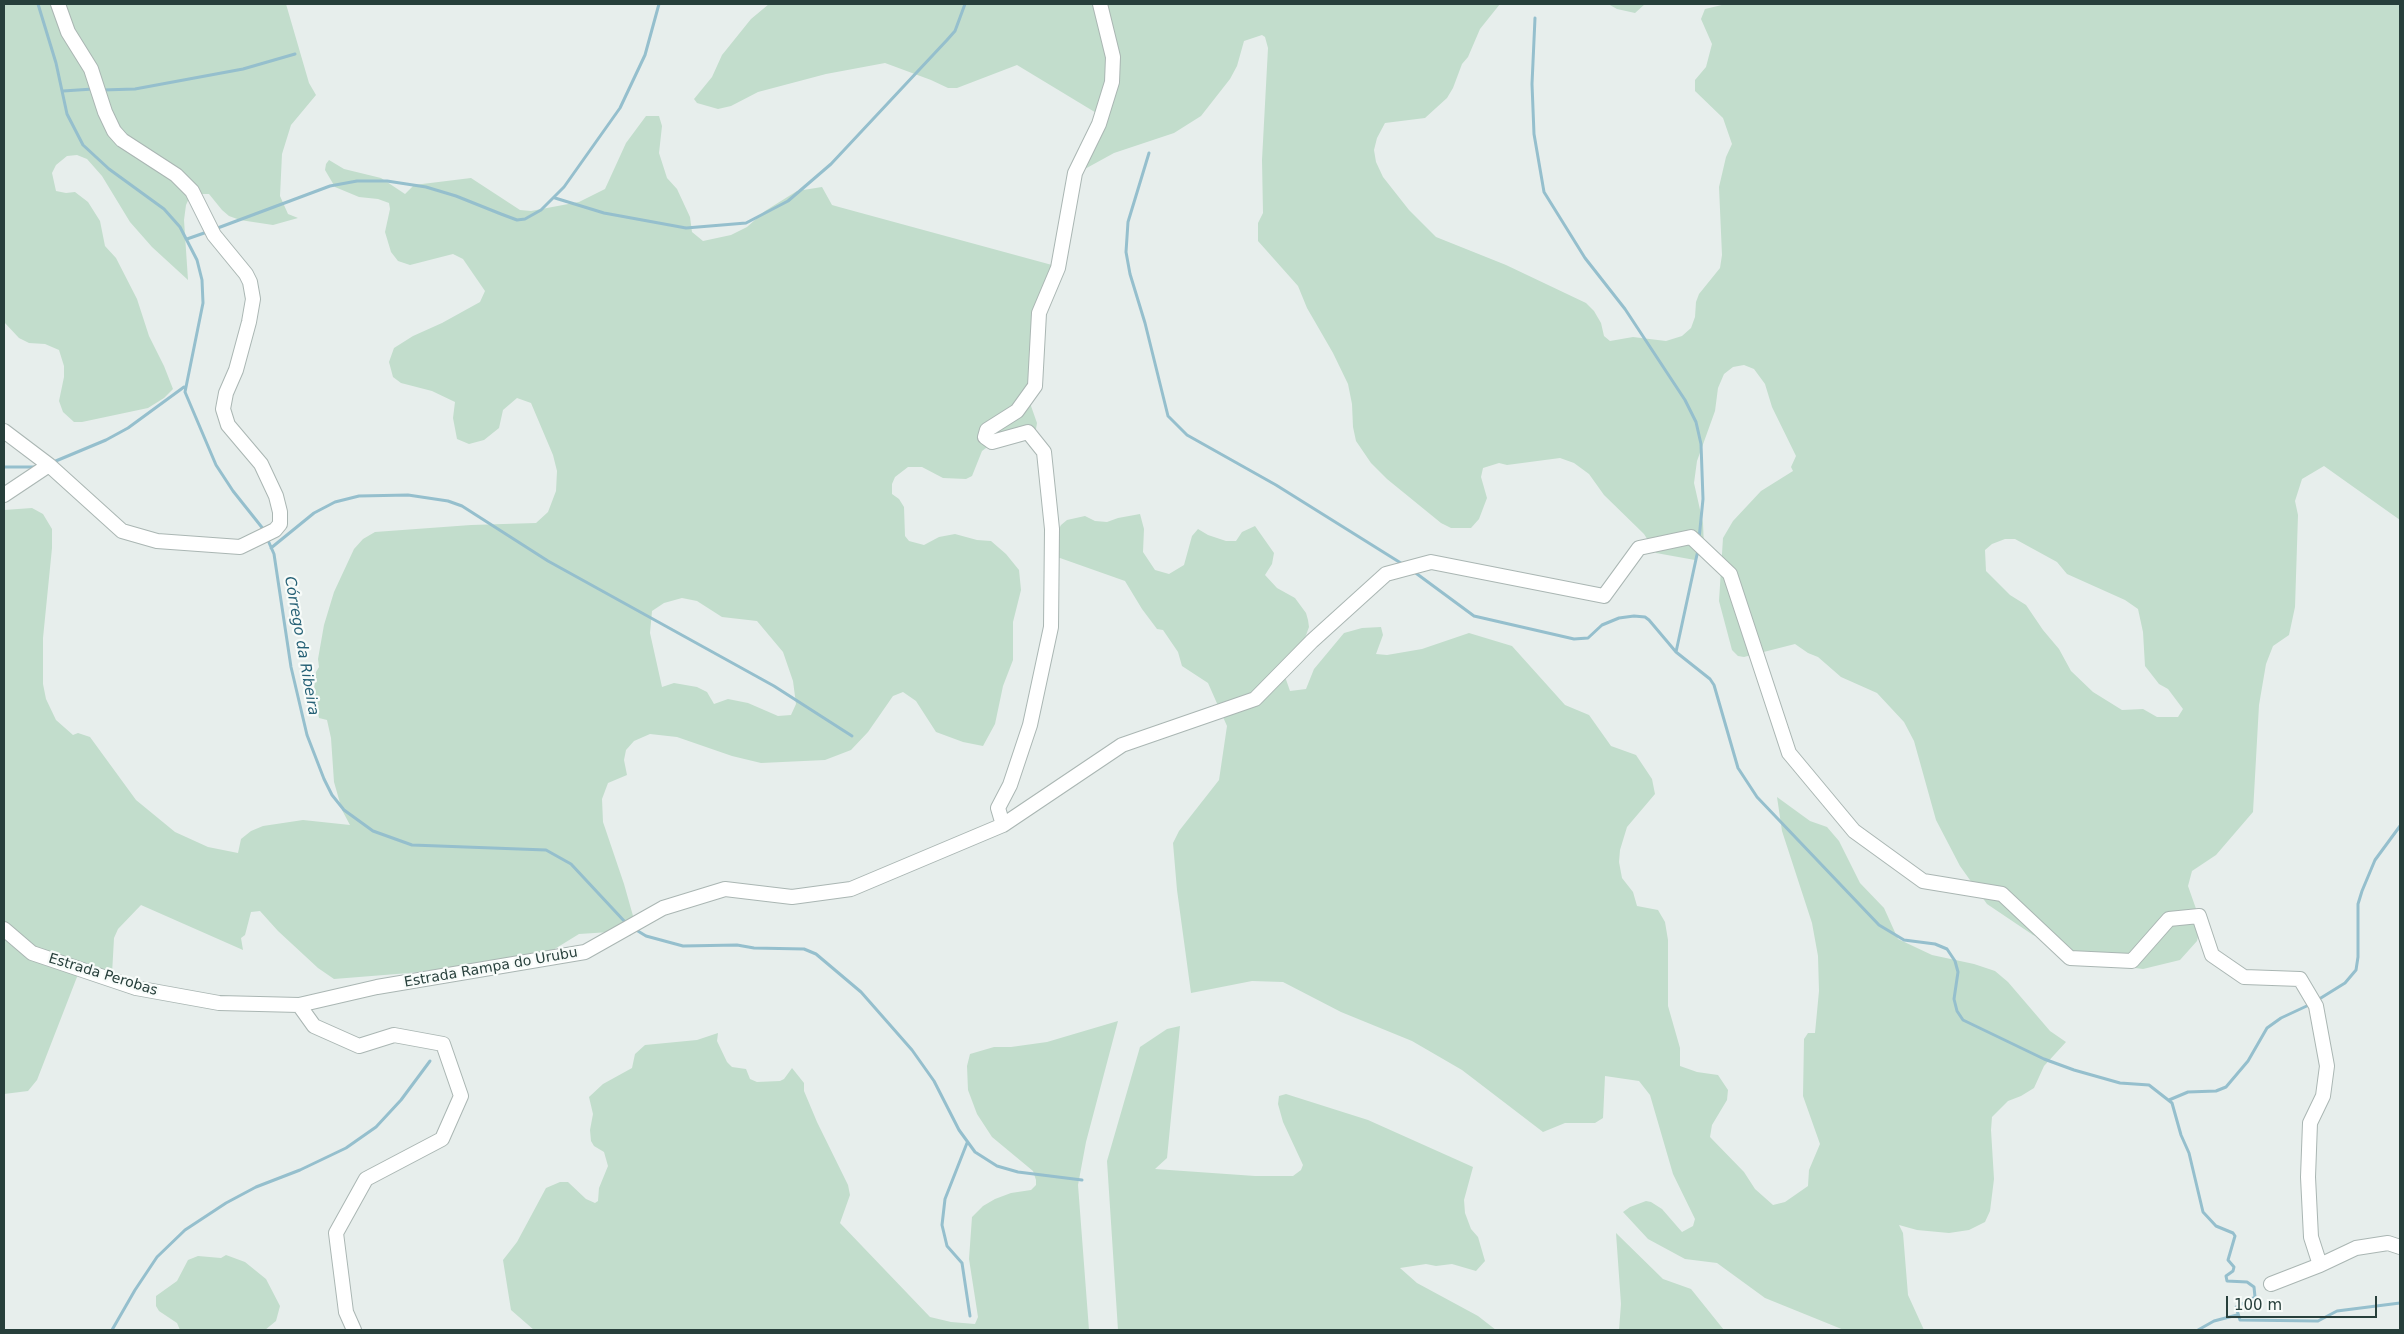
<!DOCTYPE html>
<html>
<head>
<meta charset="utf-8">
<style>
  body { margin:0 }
  #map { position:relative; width:2404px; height:1334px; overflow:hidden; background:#e7eeec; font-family:"DejaVu Sans",sans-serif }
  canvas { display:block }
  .frame { position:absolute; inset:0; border:5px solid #273f3b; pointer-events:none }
  .scale { position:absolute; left:2226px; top:1296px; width:151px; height:22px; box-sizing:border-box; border:2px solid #273f3b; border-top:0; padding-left:6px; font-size:15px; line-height:18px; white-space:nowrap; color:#273f3b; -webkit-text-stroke:4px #f7fbf9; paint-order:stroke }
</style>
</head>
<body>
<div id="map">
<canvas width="2404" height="1334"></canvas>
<div class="frame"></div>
<div class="scale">100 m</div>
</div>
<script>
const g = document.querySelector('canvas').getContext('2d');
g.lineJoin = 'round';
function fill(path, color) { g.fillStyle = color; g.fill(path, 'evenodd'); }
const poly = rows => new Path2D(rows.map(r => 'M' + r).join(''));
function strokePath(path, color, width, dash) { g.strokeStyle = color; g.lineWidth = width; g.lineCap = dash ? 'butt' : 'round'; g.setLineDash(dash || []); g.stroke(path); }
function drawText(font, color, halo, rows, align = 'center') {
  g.font = font + ' "DejaVu Sans",sans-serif'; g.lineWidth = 4.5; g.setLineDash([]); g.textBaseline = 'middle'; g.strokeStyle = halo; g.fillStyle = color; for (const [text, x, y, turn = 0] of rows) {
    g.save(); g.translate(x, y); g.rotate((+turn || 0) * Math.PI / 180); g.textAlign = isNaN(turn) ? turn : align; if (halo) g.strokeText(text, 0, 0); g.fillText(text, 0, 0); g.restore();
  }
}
const green = poly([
  [4,4,286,4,309,83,316,95,291,125,282,154,280,196,288,214,298,218,273,225,240,220,229,216,222,210,209,194,191,194,186,205,184,220,188,280,152,247,130,222,102,176,87,159,77,155,67,156,56,165,52,173,56,191,66,193,75,192,88,202,100,221,105,246,116,258,137,299,149,336,164,366,173,389,164,398,148,408,82,422,74,422,63,412,59,401,64,377,64,366,59,350,45,344,29,343,19,338,4,322],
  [769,4,1500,4,1480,29,1468,57,1462,64,1453,88,1447,98,1425,118,1385,123,1377,138,1374,150,1376,162,1383,177,1409,210,1436,237,1506,265,1586,303,1594,311,1601,323,1604,336,1610,341,1633,337,1666,341,1682,336,1691,328,1695,317,1696,302,1699,294,1720,268,1722,255,1719,187,1726,157,1732,144,1723,118,1695,91,1695,80,1706,67,1712,44,1701,19,1705,9,1726,4,2400,4,2400,520,2324,466,2302,479,2295,501,2298,515,2295,607,2289,635,2273,646,2266,664,2259,705,2253,812,2216,855,2192,871,2188,886,2201,923,2197,941,2180,960,2143,969,2119,966,2088,957,2033,935,1987,904,1960,866,1936,820,1914,741,1904,722,1877,693,1841,677,1818,657,1808,653,1795,644,1744,657,1738,656,1732,650,1719,601,1723,538,1733,521,1761,491,1793,471,1791,467,1796,456,1772,407,1765,384,1754,369,1744,365,1733,367,1724,374,1718,388,1715,411,1697,461,1694,483,1703,523,1704,548,1695,560,1656,553,1644,534,1604,495,1589,474,1574,463,1560,458,1507,465,1499,463,1483,468,1481,477,1487,498,1479,519,1471,528,1451,528,1441,523,1387,479,1371,463,1356,441,1353,427,1352,404,1348,384,1333,353,1307,308,1298,286,1258,241,1258,223,1263,213,1262,160,1268,48,1265,37,1262,35,1244,41,1237,66,1230,79,1201,116,1174,133,1114,153,1083,170,1098,114,1017,65,957,88,948,88,931,80,885,63,826,74,758,92,731,106,718,109,697,103,694,99,712,77,722,55,751,19],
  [2005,539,2015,539,2057,562,2067,574,2125,600,2138,609,2143,632,2145,666,2159,684,2168,689,2183,709,2178,717,2157,717,2143,709,2122,710,2093,692,2071,671,2059,649,2043,630,2026,605,2010,595,1986,571,1985,550,1992,544],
  [1608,4,1645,4,1635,13,1617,9],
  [646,116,659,116,662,126,659,153,667,178,677,189,690,217,692,232,703,241,731,235,747,227,765,211,797,191,822,187,832,205,839,207,1052,265,1032,377,1031,406,1037,423,1035,435,1015,443,990,445,982,451,972,476,966,479,943,478,922,467,908,467,895,477,892,484,892,494,899,499,904,507,905,536,909,541,924,545,939,537,955,534,977,540,991,541,1006,554,1019,570,1021,590,1013,622,1013,660,1003,686,995,724,983,746,963,742,936,732,916,701,903,692,893,696,868,732,851,750,825,760,761,763,732,756,677,737,650,734,634,741,626,750,624,760,627,775,608,783,602,799,603,822,624,884,637,930,630,936,610,932,579,934,553,950,493,962,409,973,334,979,318,968,278,931,260,911,251,912,245,935,241,938,243,950,141,905,118,929,114,938,112,974,78,966,77,977,37,1080,28,1091,4,1094,4,510,32,508,43,514,52,529,52,548,43,638,43,684,46,699,56,720,73,735,78,733,90,737,136,800,175,832,208,847,238,853,241,839,251,831,263,826,303,820,350,825,342,810,334,782,331,738,327,720,319,718,314,689,316,672,319,667,318,659,324,625,334,592,354,549,363,539,375,532,471,525,536,523,548,512,556,491,557,471,553,455,531,403,517,398,503,410,499,428,484,440,469,444,457,439,453,418,455,402,432,391,401,383,393,377,389,362,394,348,413,336,442,323,480,302,485,291,463,259,453,254,410,265,398,261,391,252,385,232,390,209,389,203,378,199,359,197,335,187,325,170,326,164,329,160,344,169,381,178,405,194,414,185,471,178,520,210,531,211,579,202,605,189,626,143],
  [682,598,697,601,722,617,757,621,783,652,793,681,796,704,791,715,778,716,748,703,728,699,714,704,707,692,697,687,674,683,662,687,650,633,652,611,664,603],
  [1140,514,1144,529,1143,552,1155,570,1169,574,1184,565,1192,536,1198,529,1208,535,1226,541,1236,541,1242,532,1255,526,1274,553,1272,564,1265,575,1277,588,1295,598,1306,613,1308,620,1309,627,1305,638,1282,668,1290,691,1306,689,1314,669,1344,633,1362,628,1381,627,1383,635,1376,654,1387,655,1422,649,1469,633,1512,646,1565,705,1589,715,1611,746,1636,755,1652,779,1655,794,1627,827,1620,850,1619,862,1622,878,1633,892,1637,906,1658,910,1665,922,1668,940,1668,1006,1680,1048,1680,1066,1697,1072,1718,1075,1728,1090,1727,1100,1712,1125,1710,1137,1744,1172,1755,1189,1773,1205,1785,1202,1808,1186,1809,1170,1820,1144,1803,1096,1804,1039,1808,1033,1815,1033,1819,991,1818,956,1812,923,1782,831,1777,797,1810,821,1827,827,1839,841,1860,883,1884,908,1898,939,1932,955,1974,964,1995,971,2008,982,2050,1031,2066,1042,2044,1066,2034,1088,2021,1096,2008,1101,1992,1117,1991,1130,1994,1179,1990,1211,1985,1222,1969,1230,1949,1233,1917,1230,1899,1225,1903,1233,1908,1295,1924,1330,1844,1330,1765,1298,1717,1263,1685,1259,1648,1239,1623,1212,1630,1207,1646,1201,1651,1202,1662,1209,1682,1232,1693,1226,1695,1219,1673,1174,1650,1095,1639,1081,1605,1076,1603,1118,1595,1123,1565,1123,1543,1132,1462,1070,1412,1041,1341,1012,1283,982,1252,981,1191,993,1177,890,1173,843,1179,831,1219,780,1227,726,1208,683,1182,666,1178,652,1163,630,1157,629,1142,609,1125,581,1060,558,1052,559,1052,542,1061,525,1067,520,1085,516,1095,521,1107,522,1118,518],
  [1118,1021,1086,1142,1078,1185,1089,1330,534,1330,511,1310,503,1260,517,1242,546,1188,560,1182,568,1182,586,1199,595,1203,598,1201,599,1188,608,1166,604,1152,594,1146,591,1141,590,1130,593,1114,589,1097,603,1084,632,1068,635,1054,645,1045,697,1040,718,1033,717,1041,727,1062,732,1067,746,1069,750,1079,757,1082,780,1081,784,1079,792,1068,804,1083,804,1091,817,1122,848,1185,850,1195,840,1223,930,1317,951,1322,975,1324,978,1317,969,1259,972,1217,983,1206,995,1199,1011,1193,1031,1190,1036,1185,1036,1180,1033,1171,992,1137,977,1114,968,1090,967,1066,970,1054,994,1047,1011,1047,1047,1042],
  [1180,1026,1167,1158,1155,1169,1255,1176,1293,1176,1301,1170,1303,1165,1283,1122,1278,1104,1279,1096,1286,1094,1368,1120,1473,1167,1464,1200,1465,1213,1471,1229,1478,1237,1485,1261,1476,1271,1452,1264,1436,1266,1426,1264,1400,1268,1417,1283,1478,1316,1496,1330,1118,1330,1107,1161,1140,1047,1167,1029],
  [1616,1233,1663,1279,1691,1289,1724,1330,1619,1330,1621,1304],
  [226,1255,245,1262,266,1279,280,1306,276,1321,265,1330,180,1330,177,1323,159,1311,156,1306,156,1296,177,1281,188,1260,198,1256,221,1258]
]);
const stream = poly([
  [38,4,56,63,67,114,83,145,109,169,164,209,180,227,197,260,202,280,203,303,185,392,216,465,233,491,264,530],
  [1535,18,1532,84,1534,134,1544,192,1585,258,1625,309,1685,400,1696,422,1701,444,1703,499,1699,539],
  [102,90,135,89,243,69,295,54],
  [63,91,93,89],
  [1149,153,1128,222,1126,252,1130,274,1145,323,1168,416,1187,435,1276,485,1404,565],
  [555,198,604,213,686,228,746,223,788,201,831,164,947,40,955,31,965,4],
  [215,229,330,186,357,181,387,181,426,187,456,196,501,214,517,220,525,219,541,210,564,187,620,108,645,55,659,4],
  [187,239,207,232],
  [51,463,106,440,128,428,184,387],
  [4,467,36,467],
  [267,538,274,554,291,667,307,735,324,779,332,795,344,810,373,831,412,845,546,850,571,864,626,923],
  [271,548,314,513,335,502,359,496,408,495,448,501,462,506,548,561,774,686,852,736],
  [1413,571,1474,616,1574,639,1588,638,1602,625,1619,618,1634,616,1645,617,1649,620,1676,652,1710,679,1714,685,1738,768,1757,797,1879,925,1904,940,1935,944,1947,949,1955,961,1958,972,1954,999,1957,1011,1963,1020,2044,1059,2074,1070,2120,1083,2149,1085,2172,1103,2181,1135,2189,1153,2203,1212,2216,1226,2233,1233,2235,1236,2228,1260,2234,1267,2233,1271,2226,1276,2227,1281,2247,1282,2254,1287,2255,1297,2236,1307,2240,1320,2318,1321,2337,1311,2400,1303],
  [1676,652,1698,550],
  [633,928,646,936,683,946,737,945,754,948,804,949,816,954,861,992,912,1050,934,1081,959,1130,975,1152,997,1166,1018,1172,1082,1180],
  [2316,1001,2345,983,2356,970,2358,957,2358,904,2362,891,2375,860,2400,826],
  [2169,1100,2188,1092,2216,1091,2226,1087,2248,1061,2267,1028,2281,1018,2311,1004],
  [967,1143,945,1199,942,1225,947,1246,962,1263,970,1316],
  [112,1330,135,1290,157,1257,185,1230,226,1203,256,1187,300,1170,346,1148,376,1127,401,1100,430,1061],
  [2198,1330,2214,1321,2237,1315]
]);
const minor = poly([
  [4,431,49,465,122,531,157,541,240,547,275,530,280,524,280,512,276,496,261,464,228,425,223,409,226,393,236,370,249,322,253,299,250,282,246,274,214,235,192,191,176,175,122,140,114,131,105,112,91,69,68,32,58,4],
  [4,495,49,465],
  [1003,825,998,808,1010,785,1030,725,1051,627,1052,529,1044,452,1028,432,992,442,985,437,987,430,1017,411,1035,386,1039,313,1058,268,1075,173,1099,124,1112,82,1113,57,1100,4],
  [4,929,32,953,136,988,219,1003,299,1005,377,987,585,952,663,908,725,889,792,897,851,889,1003,825,1122,745,1255,699,1312,641,1386,574,1431,562,1604,596,1639,548,1691,537,1730,574,1789,753,1854,831,1923,881,2002,894,2070,958,2132,961,2169,919,2199,916,2212,955,2244,977,2300,979,2316,1006,2327,1066,2323,1096,2310,1123,2308,1177,2311,1237,2320,1265],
  [299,1005,314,1026,359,1046,394,1035,443,1044,461,1096,442,1139,366,1179,336,1233,346,1312,354,1330],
  [2271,1284,2320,1265,2356,1248,2388,1243,2400,1247]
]);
const streetNames = [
  ["Estrada Rampa do Urubu",491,968,-10],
  ["Estrada Perobas",103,975,17]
];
const waterNames = [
  ["Córrego da Ribeira",301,646,80]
];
fill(green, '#c2ddcc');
strokePath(stream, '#95bfcd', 3);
strokePath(minor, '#aab6b3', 16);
strokePath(minor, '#fff', 14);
drawText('14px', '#273f3b', '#f7fbf9', streetNames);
drawText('italic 15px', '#266176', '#f7fbf9', waterNames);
</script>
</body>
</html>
